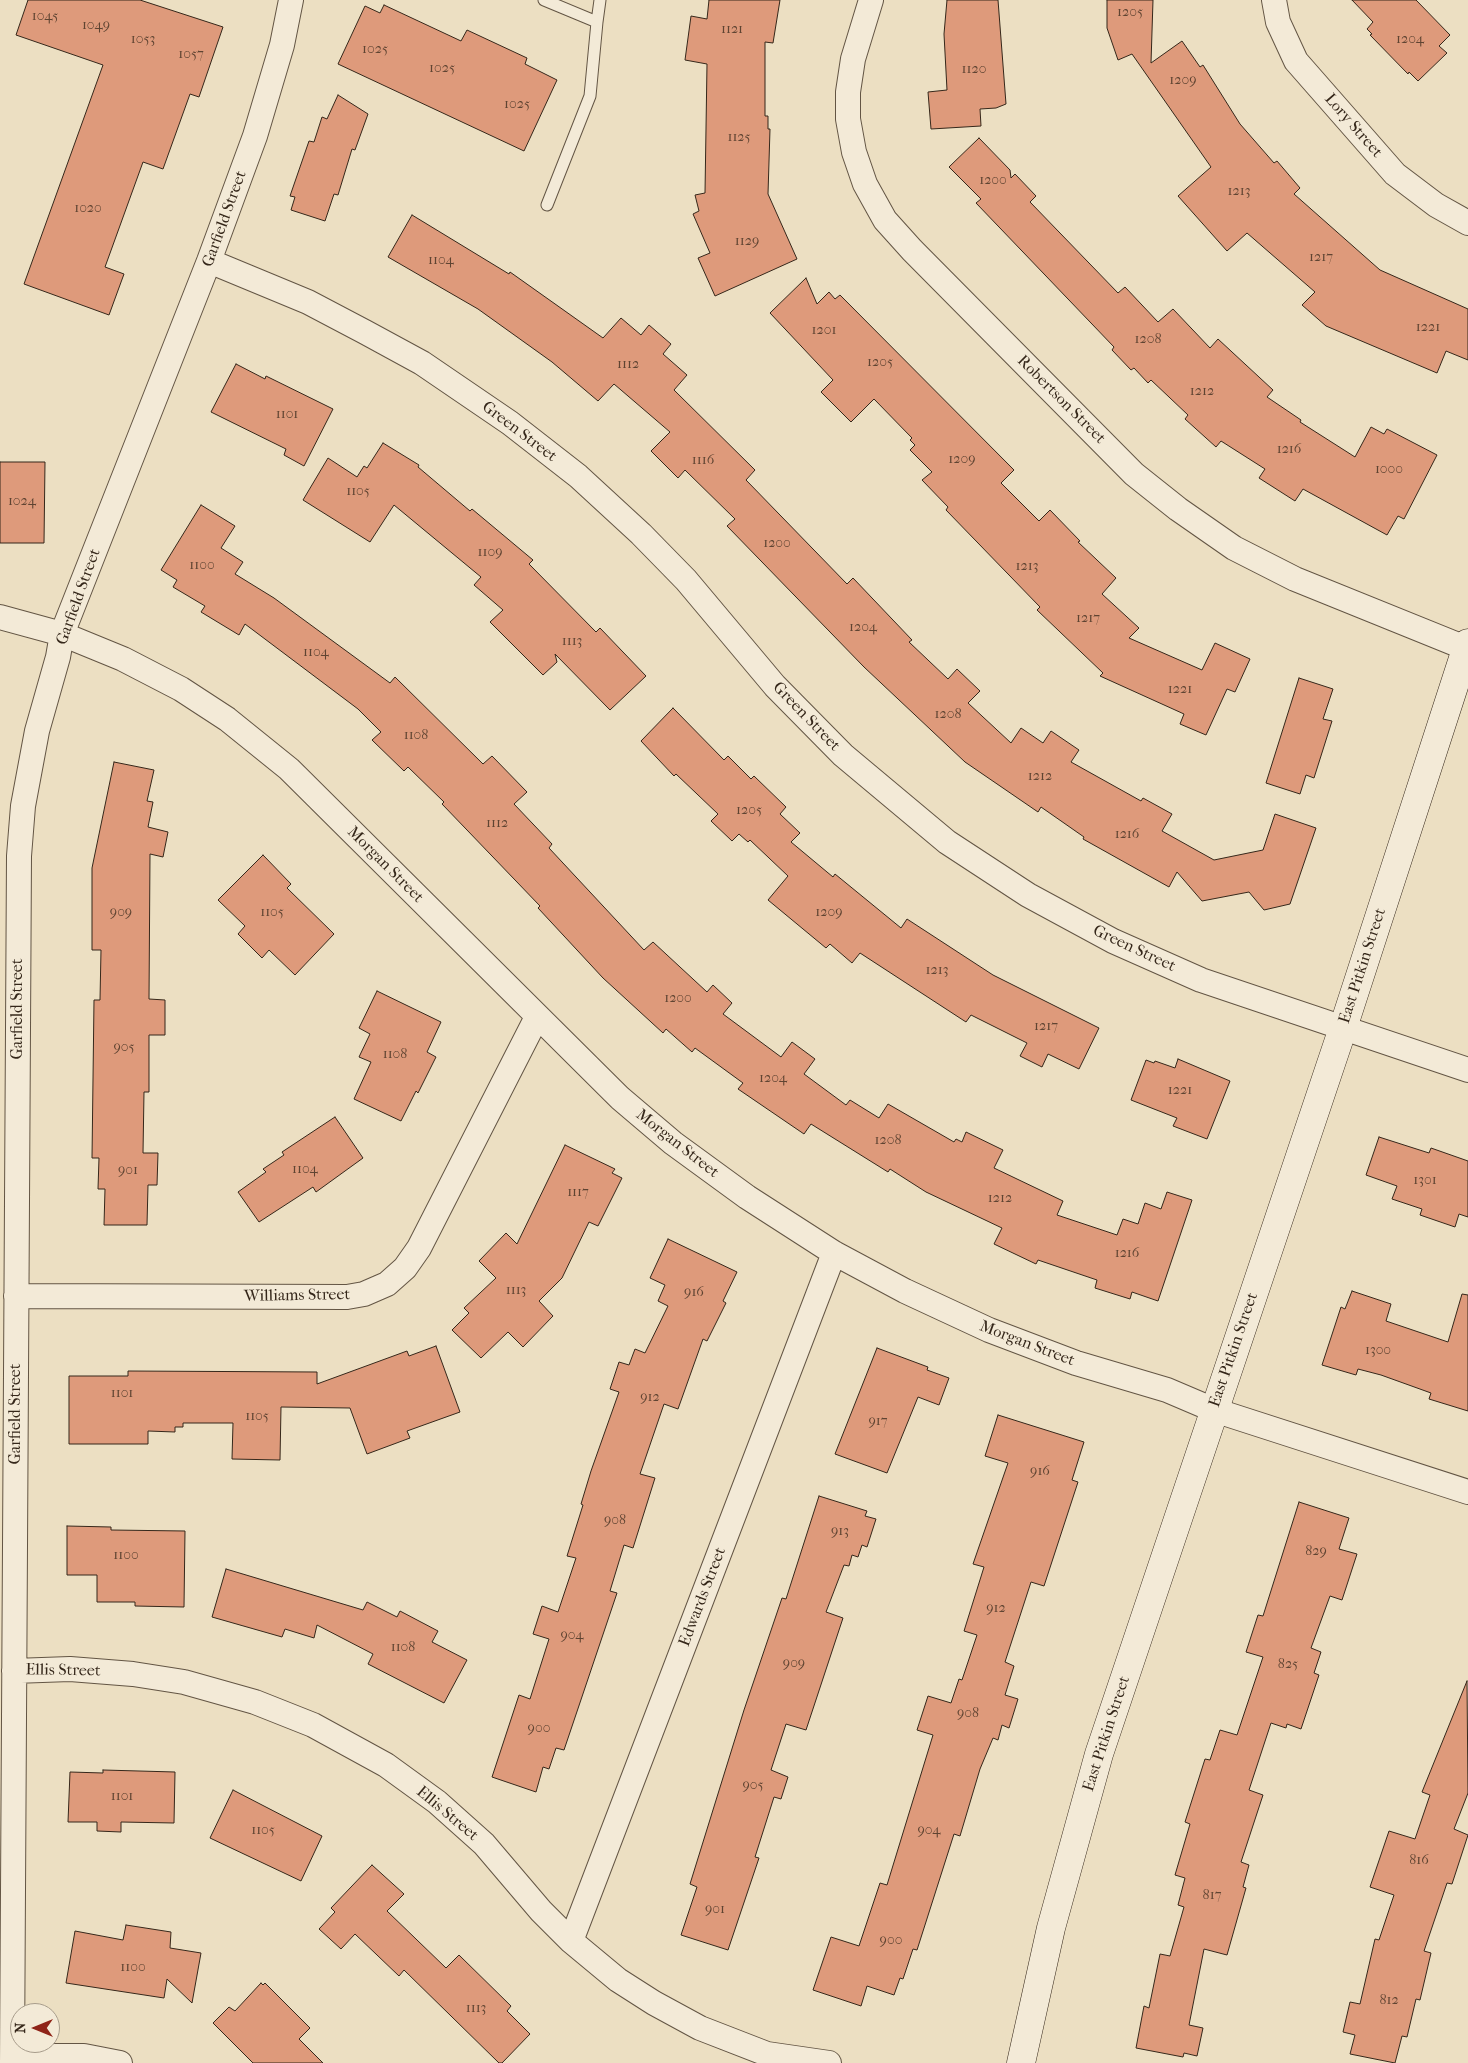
<!DOCTYPE html>
<html>
<head>
<meta charset="utf-8">
<style>
  body { margin:0 }
  #map { position:relative; width:1468px; height:2063px; overflow:hidden; background:#ecdfc2; font-family:"IM FELL French Canon",serif }
  canvas { display:block }
  .north { position:absolute; left:10px; top:2003px; width:50px; height:50px; box-sizing:border-box; background:#f3ead7; border:1px solid #a79c8b; border-radius:50%; rotate:270deg; font-size:14px; font-weight:700; line-height:20px; text-align:center; color:#35271a }
  .north::after { content:''; display:block; margin:auto; width:18px; height:22px; background:#8f2418; clip-path:polygon(50% 0,100% 100%,50% 72%,0 100%) }
</style>
</head>
<body>
<div id="map">
<canvas width="1468" height="2063"></canvas>
<div class="north">N</div>
</div>
<script>
const g = document.querySelector('canvas').getContext('2d');
g.lineJoin = 'round';
function fill(path, color) { g.fillStyle = color; g.fill(path, 'evenodd'); }
const poly = rows => new Path2D(rows.map(r => 'M' + r).join(''));
function strokePath(path, color, width, dash) { g.strokeStyle = color; g.lineWidth = width; g.lineCap = dash ? 'butt' : 'round'; g.setLineDash(dash || []); g.stroke(path); }
function drawText(font, color, halo, rows, align = 'center') {
  g.font = font + ' "IM FELL French Canon",serif'; g.lineWidth = 5; g.setLineDash([]); g.textBaseline = 'middle'; g.strokeStyle = halo; g.fillStyle = color; for (const [text, x, y, turn = 0] of rows) {
    g.save(); g.translate(x, y); g.rotate((+turn || 0) * Math.PI / 180); g.textAlign = isNaN(turn) ? turn : align; if (halo) g.strokeText(text, 0, 0); g.fillText(text, 0, 0); g.restore();
  }
}
const building = poly([
  [28,0,140,0,223,27,199,97,190,94,163,169,143,162,105,267,124,274,109,315,24,284,103,65,16,35,28,0],
  [709,0,780,0,773,43,765,42,765,116,768,116,768,129,770,129,768,194,797,259,715,296,698,258,710,253,693,214,699,211,695,195,705,193,707,64,685,60,691,16,707,19,709,0],
  [947,0,998,0,1006,104,996,108,980,109,981,126,931,129,928,92,947,90,944,34,947,0],
  [1107,0,1153,0,1151,63,1182,41,1200,67,1203,65,1240,124,1274,163,1277,161,1300,188,1294,194,1380,270,1468,309,1468,360,1446,351,1437,373,1326,326,1302,305,1315,292,1247,233,1227,251,1178,196,1211,167,1132,54,1118,60,1107,28,1107,0],
  [1352,0,1416,0,1450,35,1439,46,1447,53,1418,81,1409,72,1408,74,1370,35,1372,34,1367,29,1373,22,1352,0],
  [384,5,461,41,467,30,527,58,525,64,557,80,524,151,338,64,365,6,380,13,384,5],
  [338,95,368,114,355,150,352,149,338,195,334,194,325,221,291,210,295,197,290,196,309,141,314,142,322,117,327,119,338,95],
  [979,138,1010,170,1011,178,1015,174,1036,196,1030,202,1118,293,1125,287,1158,322,1173,309,1210,348,1218,339,1273,390,1267,397,1301,420,1300,422,1355,457,1371,427,1384,434,1387,429,1437,455,1404,519,1398,516,1387,535,1303,489,1295,501,1259,478,1265,469,1221,441,1216,447,1185,419,1188,415,1151,380,1148,383,1134,368,1131,370,1112,350,1114,347,976,203,981,199,949,167,979,138],
  [412,215,509,274,510,272,603,338,621,318,641,335,649,325,671,344,663,354,687,375,674,390,755,470,746,480,847,584,853,578,912,640,909,642,948,679,957,669,980,691,968,703,1011,743,1021,728,1043,743,1051,731,1079,750,1071,762,1141,801,1143,798,1172,814,1162,831,1214,860,1263,850,1275,814,1316,828,1290,904,1264,910,1249,892,1202,901,1177,872,1169,887,1083,839,1084,837,1041,807,1038,812,965,762,864,667,727,526,735,519,685,470,678,478,651,451,670,432,614,384,598,401,552,362,478,309,388,257,412,215],
  [806,278,817,304,829,292,835,299,840,295,1014,470,1001,483,1039,521,1050,510,1080,541,1078,542,1116,578,1102,594,1139,628,1129,638,1202,670,1215,643,1250,659,1235,692,1227,689,1206,735,1180,724,1184,714,1100,676,1103,673,1037,610,1040,607,946,510,948,507,922,480,932,472,910,450,915,445,910,440,912,438,874,399,851,422,821,392,833,380,770,313,806,278],
  [236,364,265,379,266,376,333,409,304,466,284,455,286,449,211,412,236,364],
  [383,443,419,465,418,467,470,511,472,509,533,560,529,564,596,632,600,628,646,676,610,710,555,654,557,662,543,675,490,622,503,610,474,585,481,577,394,505,370,542,303,500,328,458,357,477,364,466,367,468,383,443],
  [0,462,45,462,44,543,0,543,0,462],
  [201,505,235,526,221,548,243,562,235,574,274,598,390,683,395,677,483,764,492,756,527,792,514,804,552,844,549,848,644,950,653,942,707,992,713,985,732,1003,723,1014,781,1057,792,1042,815,1059,804,1074,846,1105,850,1100,879,1118,888,1104,954,1142,956,1139,962,1142,966,1132,1003,1150,994,1168,1063,1201,1057,1215,1117,1235,1123,1219,1138,1224,1145,1203,1161,1209,1167,1192,1192,1200,1158,1301,1132,1292,1130,1299,1095,1288,1097,1280,1038,1260,1036,1264,994,1244,1002,1228,926,1192,890,1169,888,1172,811,1124,804,1134,738,1089,743,1083,695,1048,692,1052,666,1029,663,1033,603,978,538,908,540,906,442,804,444,802,408,767,404,771,372,740,381,732,358,709,245,624,239,635,201,612,205,606,173,587,177,580,161,570,201,505],
  [1299,678,1333,689,1323,719,1332,721,1314,778,1306,775,1300,794,1266,783,1299,678],
  [673,708,724,760,728,756,751,779,754,776,786,807,780,814,800,833,791,842,833,877,835,874,901,928,907,919,993,975,1099,1028,1079,1069,1048,1054,1042,1067,1020,1056,1027,1043,971,1015,966,1022,860,953,852,963,830,944,826,948,768,900,788,876,750,840,748,842,739,834,732,841,711,821,718,814,676,774,674,776,641,741,673,708],
  [114,762,154,770,147,801,153,802,148,827,168,832,163,857,150,854,149,999,165,1000,165,1035,149,1035,149,1092,144,1092,143,1153,158,1153,157,1185,148,1185,147,1225,104,1225,105,1189,98,1189,99,1158,92,1158,94,1000,100,1000,101,950,92,950,92,868,114,762],
  [263,855,291,884,287,888,334,934,295,975,269,950,262,958,238,934,245,926,218,900,263,855],
  [377,991,441,1022,427,1052,436,1057,418,1093,416,1091,401,1121,354,1099,371,1062,359,1057,370,1034,359,1028,377,991],
  [1178,1059,1230,1081,1207,1139,1173,1126,1177,1118,1131,1100,1146,1060,1154,1063,1155,1061,1175,1068,1178,1059],
  [335,1117,363,1158,316,1192,313,1187,259,1222,238,1192,266,1172,263,1169,284,1155,282,1152,335,1117],
  [1379,1137,1429,1153,1431,1148,1468,1161,1468,1217,1459,1214,1455,1227,1420,1215,1422,1209,1392,1199,1397,1186,1366,1175,1379,1137],
  [565,1145,615,1169,612,1173,622,1178,598,1226,589,1222,562,1278,539,1301,553,1316,523,1347,508,1332,481,1358,452,1330,469,1313,464,1308,496,1278,479,1261,506,1233,517,1244,565,1145],
  [668,1239,737,1272,723,1301,726,1303,707,1341,703,1339,678,1409,664,1404,640,1474,655,1478,633,1548,624,1545,610,1591,617,1593,564,1750,556,1748,549,1769,543,1767,536,1792,492,1777,519,1695,530,1699,549,1639,533,1634,542,1606,558,1612,576,1558,567,1556,583,1505,581,1504,591,1471,619,1392,610,1389,619,1362,629,1365,635,1349,645,1353,668,1306,658,1301,665,1285,650,1278,668,1239],
  [1352,1291,1391,1304,1386,1321,1448,1342,1462,1294,1468,1295,1468,1411,1429,1399,1431,1393,1381,1375,1358,1369,1356,1375,1322,1365,1341,1307,1345,1309,1352,1291],
  [436,1346,460,1412,407,1431,410,1438,367,1454,350,1408,281,1407,280,1460,232,1459,233,1423,183,1423,183,1427,175,1427,175,1432,148,1431,148,1444,69,1444,69,1376,128,1376,128,1371,317,1372,317,1384,407,1351,409,1356,436,1346],
  [877,1348,928,1367,927,1370,949,1378,939,1405,918,1397,887,1473,835,1454,877,1348],
  [998,1415,1084,1442,1072,1480,1078,1482,1044,1586,1031,1582,1005,1662,1014,1666,1005,1695,1018,1699,1009,1728,1002,1725,998,1740,993,1738,980,1769,960,1836,954,1834,917,1950,913,1949,903,1979,900,1978,894,1995,867,1986,861,2006,813,1990,831,1937,859,1946,880,1883,887,1885,933,1735,917,1730,928,1696,951,1703,959,1679,962,1680,977,1635,964,1631,984,1567,973,1564,1008,1463,985,1456,998,1415],
  [819,1496,867,1511,865,1516,876,1519,867,1547,862,1545,858,1557,852,1555,849,1566,844,1565,826,1612,843,1618,806,1730,786,1724,771,1770,788,1777,781,1799,774,1797,755,1857,759,1858,728,1950,681,1935,697,1887,690,1884,744,1710,782,1598,786,1599,819,1496],
  [1299,1502,1349,1518,1339,1549,1357,1554,1342,1600,1330,1596,1311,1648,1321,1652,1314,1673,1319,1675,1301,1729,1287,1724,1286,1728,1271,1723,1249,1790,1263,1795,1241,1862,1249,1865,1243,1887,1246,1888,1227,1955,1204,1949,1189,2025,1203,2028,1197,2056,1184,2053,1183,2057,1136,2048,1144,2006,1149,2008,1160,1954,1170,1956,1184,1907,1178,1905,1185,1878,1175,1875,1190,1824,1185,1822,1205,1759,1210,1760,1220,1730,1237,1735,1263,1657,1246,1652,1258,1615,1263,1616,1299,1502],
  [67,1526,111,1527,111,1530,185,1531,184,1607,135,1606,135,1602,97,1602,97,1575,67,1575,67,1526],
  [226,1569,363,1610,367,1602,397,1617,400,1611,438,1631,432,1642,467,1660,444,1703,368,1664,373,1654,317,1625,314,1638,285,1629,282,1637,212,1617,226,1569],
  [1467,1681,1468,1793,1454,1829,1468,1835,1452,1884,1447,1883,1424,1951,1431,1953,1420,2000,1416,1999,1407,2037,1402,2036,1395,2063,1350,2054,1355,2035,1343,2032,1350,2002,1360,2004,1375,1939,1379,1940,1394,1895,1370,1887,1389,1831,1415,1839,1430,1795,1422,1792,1467,1681],
  [103,1770,175,1772,174,1823,121,1822,121,1832,97,1831,97,1822,68,1822,70,1772,103,1773,103,1770],
  [233,1790,322,1836,301,1881,210,1838,233,1790],
  [372,1865,404,1894,387,1911,446,1968,459,1955,511,2006,507,2011,530,2034,502,2063,499,2063,404,1970,399,1976,355,1934,341,1949,319,1929,335,1912,331,1908,372,1865],
  [126,1925,171,1932,170,1948,201,1953,192,2003,167,1979,164,1998,66,1983,75,1931,123,1940,126,1925],
  [261,1983,263,1985,265,1983,310,2028,299,2039,323,2063,253,2063,213,2023,229,2007,235,2011,261,1983]
]);
const lane = poly([
  [544,0,597,22,600,0],
  [547,205,590,96,597,22]
]);
const street = poly([
  [871,0,853,59,848,92,848,119,854,152,865,184,885,220,912,250,1134,474,1178,509,1234,548,1295,579,1468,649],
  [1274,0,1278,22,1296,61,1395,174,1436,205,1468,223],
  [209,261,308,302,365,332,422,363,510,423,578,476,641,534,686,580,775,686,843,755,947,842,1028,895,1113,941,1201,980,1468,1070],
  [0,617,62,634,123,659,181,689,227,719,289,769,620,1098,673,1143,747,1197,834,1253,905,1291,989,1330,1076,1363,1167,1390,1214,1410,1468,1492],
  [16,1296,347,1297,364,1294,387,1284,405,1268,419,1248,537,1017],
  [14,1671,70,1669,133,1674,184,1682,255,1702,313,1725,386,1765,437,1802,484,1844,541,1911,571,1941,618,1980,654,2003,700,2028,767,2054,829,2063],
  [571,1941,834,1253],
  [12,2061,49,2056,84,2056,120,2063],
  [12,2063,19,856,23,806,37,731,58,657,62,634,209,261,255,136,282,45,291,0]
]);
const secondary = poly([
  [1021,2063,1051,1928,1099,1754,1343,1028,1468,643]
]);
const numberNames = [
  ["1205",1130,13],
  ["1045",45,17],
  ["1049",96,26],
  ["1121",732,30],
  ["1053",143,40],
  ["1204",1410,40],
  ["1025",375,50],
  ["1057",191,55],
  ["1025",442,69],
  ["1120",974,70],
  ["1209",1183,81],
  ["1025",517,105],
  ["1125",739,138],
  ["1200",993,181],
  ["1213",1239,192],
  ["1020",88,209],
  ["1129",747,242],
  ["1217",1321,258],
  ["1104",441,261],
  ["1221",1428,328],
  ["1201",824,331],
  ["1208",1148,340],
  ["1205",880,363],
  ["1112",628,365],
  ["1212",1202,392],
  ["1101",287,415],
  ["1216",1289,450],
  ["1209",962,460],
  ["1116",703,461],
  ["1000",1389,470],
  ["1105",358,492],
  ["1024",22,502],
  ["1200",777,544],
  ["1109",490,553],
  ["1100",202,566],
  ["1213",1027,567],
  ["1217",1088,619],
  ["1204",863,628],
  ["1113",572,642],
  ["1104",316,653],
  ["1221",1180,690],
  ["1208",948,715],
  ["1108",416,736],
  ["1212",1040,777],
  ["1205",749,811],
  ["1112",497,824],
  ["1216",1127,835],
  ["909",121,913],
  ["1105",272,913],
  ["1209",829,913],
  ["1213",937,971],
  ["1200",678,999],
  ["1217",1046,1027],
  ["905",124,1048],
  ["1108",395,1055],
  ["1204",773,1079],
  ["1221",1180,1091],
  ["1208",888,1141],
  ["1104",305,1170],
  ["901",128,1171],
  ["1301",1425,1181],
  ["1117",578,1193],
  ["1212",1000,1199],
  ["1216",1127,1254],
  ["1113",516,1291],
  ["916",694,1293],
  ["1300",1378,1351],
  ["1101",122,1394],
  ["912",650,1398],
  ["1105",257,1417],
  ["917",878,1422],
  ["916",1040,1472],
  ["908",615,1521],
  ["913",840,1532],
  ["829",1316,1552],
  ["1100",126,1556],
  ["912",996,1609],
  ["904",572,1636],
  ["1108",403,1648],
  ["909",794,1664],
  ["825",1288,1665],
  ["908",968,1714],
  ["900",539,1729],
  ["905",753,1786],
  ["1101",122,1797],
  ["1105",263,1831],
  ["904",929,1831],
  ["816",1419,1861],
  ["817",1212,1896],
  ["901",715,1910],
  ["900",891,1941],
  ["1100",133,1968],
  ["812",1389,2001],
  ["1113",476,2009]
];
const streetNames = [
  ["Lory Street",1353,126,49],
  ["Garfield Street",225,219,-70],
  ["Robertson Street",1061,400,45],
  ["Green Street",519,432,37],
  ["Garfield Street",79,597,-70],
  ["Green Street",806,717,46],
  ["Morgan Street",385,865,45],
  ["Green Street",1134,949,25],
  ["East Pitkin Street",1363,966,-72],
  ["Garfield Street",18,1009,-90],
  ["Morgan Street",677,1144,38],
  ["Williams Street",297,1296,-1],
  ["Morgan Street",1027,1344,21],
  ["East Pitkin Street",1234,1350,-71],
  ["Garfield Street",16,1414,-90],
  ["Edwards Street",703,1597,-69],
  ["Ellis Street",63,1671,1],
  ["East Pitkin Street",1107,1734,-72],
  ["Ellis Street",447,1814,40]
];
fill(building, '#de9a7b');
strokePath(building, '#35271a', 1);
strokePath(lane, '#635544', 13);
strokePath(street, '#635544', 26);
strokePath(secondary, '#35271a', 29);
strokePath(lane, '#f3ead7', 11);
strokePath(street, '#f3ead7', 24);
strokePath(secondary, '#f3ead7', 28);
drawText('14px', '#5f4432', null, numberNames);
drawText('16px', '#35271a', '#f3ead7', streetNames);
</script>
</body>
</html>
